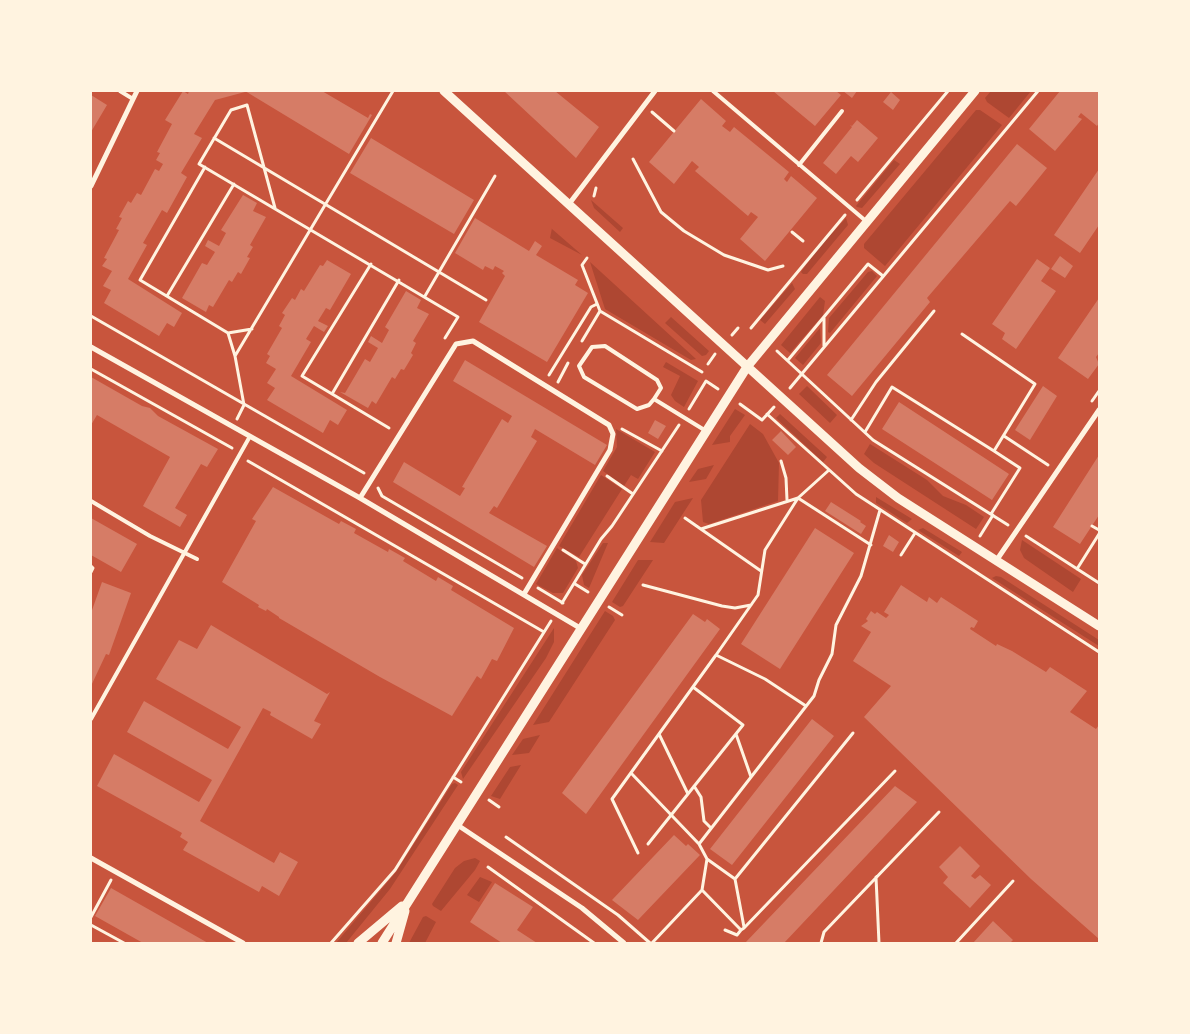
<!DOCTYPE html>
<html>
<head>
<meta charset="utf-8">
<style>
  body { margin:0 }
  #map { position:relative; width:1190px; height:1034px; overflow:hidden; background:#c8553d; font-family:"PT Sans",sans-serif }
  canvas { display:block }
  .frame { position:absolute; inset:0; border:92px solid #fff3e0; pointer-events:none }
</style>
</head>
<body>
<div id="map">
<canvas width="1190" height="1034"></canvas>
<div class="frame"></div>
</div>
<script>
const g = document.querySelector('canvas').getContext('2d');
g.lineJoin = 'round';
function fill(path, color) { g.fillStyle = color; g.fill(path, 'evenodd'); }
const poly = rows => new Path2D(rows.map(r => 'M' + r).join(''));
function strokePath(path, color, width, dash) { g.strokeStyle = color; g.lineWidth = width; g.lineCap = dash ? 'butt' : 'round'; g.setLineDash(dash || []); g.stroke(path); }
const green = poly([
  [991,91,1031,91,1009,118,987,102,985,98],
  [976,110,980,110,1002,125,885,266,864,248,864,244],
  [894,160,900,164,862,208,857,207,856,206],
  [591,200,623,228,620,232,594,208],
  [846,218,848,225,807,274,803,274,801,272,820,246],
  [552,228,552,229,582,255,550,238],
  [590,262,696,359,691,360,605,309],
  [872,271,877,276,830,333,828,332,829,318,868,272],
  [792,283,795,289,765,324,760,320],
  [820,297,825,301,823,315,790,353,781,345],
  [671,317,709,351,706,355,702,356,665,323],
  [820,328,821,343,803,365,795,358],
  [666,362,698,381,684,407,675,401,671,395,680,376,663,367],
  [807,386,837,415,830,423,799,394],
  [735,409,745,415,730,436,730,442,712,445],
  [780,414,827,457,823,462,776,418],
  [750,424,763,434,779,463,778,501,709,524,703,522,701,500],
  [616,429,655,452,638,479,631,475,624,486,603,471,617,447],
  [870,444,927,480,943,496,966,505,984,517,976,529,874,463,864,454],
  [714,465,706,479,689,482,698,469],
  [601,475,622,489,579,557,559,546],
  [876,497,912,519,907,523,876,503],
  [693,498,664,543,650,542,675,502],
  [923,528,962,552,959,556,918,530],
  [1022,540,1081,579,1073,592,1024,558,1020,550],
  [603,543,608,543,589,588,584,585,582,575],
  [557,548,576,561,578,568,563,593,553,593,536,584],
  [638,560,653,560,623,606,620,607,612,602],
  [996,576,1001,577,1099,640,1099,646,992,578],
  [605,611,613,616,615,620,549,722,533,725],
  [554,628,554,642,546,658,463,779,461,772],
  [540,735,529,753,512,755,523,739],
  [521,765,500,799,491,796,510,767],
  [455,783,458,785,390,889,346,943,336,943,396,872,452,784],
  [475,858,480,861,475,870,441,911,433,906,432,904,455,868,464,861],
  [480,877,492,882,479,902,467,895],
  [426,916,436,922,425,943,409,943,423,917]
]);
const building = poly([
  [183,91,188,94,189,91,245,92,215,100,194,134,202,138,181,173,187,177,167,213,162,210,143,243,147,245,128,279,182,313,174,327,167,323,159,336,104,303,111,290,103,286,112,271,102,266,107,259,104,258,119,230,116,229,122,218,119,217,128,201,131,203,137,193,141,195,155,169,159,171,163,164,156,160,160,153,157,152,172,124,165,120],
  [245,91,322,91,368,118,370,114,372,115,349,154],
  [504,91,555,91,599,127,576,158],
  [773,91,836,91,841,95,815,126],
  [843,91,857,91,852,98],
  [1060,91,1099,91,1099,123,1097,126,1081,113,1078,117,1082,119,1055,151,1029,129],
  [891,92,900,100,893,110,883,102],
  [91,95,107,105,91,132],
  [701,99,726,121,722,126,730,132,734,127,789,172,784,179,787,182,791,176,817,198,765,261,740,239,758,217,751,212,748,216,695,171,699,167,692,161,674,184,649,162],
  [857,120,878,138,858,162,851,156,836,174,823,163,852,127,850,125,852,126],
  [371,138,474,200,454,234,350,173],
  [1017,144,1047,168,1016,206,1010,201,927,298,930,302,852,396,827,375],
  [1099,169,1099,225,1080,253,1054,235],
  [243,195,257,203,253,211,266,217,250,245,253,247,247,257,250,258,241,274,238,272,232,282,229,280,213,307,209,305,206,312,182,298,202,263,207,265,215,252,205,246,208,240,219,246,226,233,221,230],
  [475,218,529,251,535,241,542,246,536,255,578,280,575,285,588,293,547,362,479,322,505,276,502,273,504,271,495,266,493,270,485,266,483,270,455,253],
  [1060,256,1073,266,1065,278,1051,269],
  [1037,259,1050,268,1041,281,1056,291,1016,349,1002,339,1005,333,992,324],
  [327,260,351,274,330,310,326,308,318,321,328,326,324,332,314,326,306,339,311,342,291,376,347,410,338,425,330,420,323,433,267,400,275,388,267,383,276,369,266,363,270,356,267,354,282,328,279,326,285,315,282,313,292,298,295,300,301,289,304,291,320,265,323,266],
  [406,291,421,300,417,308,429,314,413,341,416,343,411,353,413,355,404,370,401,369,395,379,392,377,376,404,372,401,368,408,340,392,345,393,365,359,370,362,378,348,368,342,371,336,382,343,389,330,385,327],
  [1099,298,1099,353,1096,357,1099,364,1088,379,1058,358],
  [465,360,607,445,595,465,535,429,531,437,537,441,497,508,494,506,489,513,547,546,534,567,393,482,404,462,460,496,465,488,462,487,502,419,508,423,512,416,453,381],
  [91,377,142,406,150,408,158,416,218,449,207,467,201,464,175,508,187,515,180,527,143,506,170,457,97,415,91,425],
  [1043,386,1057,396,1030,440,1015,430],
  [899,402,1009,474,992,500,882,429],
  [655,420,666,426,658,439,648,433],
  [781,431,796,447,788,455,772,440],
  [1099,455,1099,515,1080,544,1053,527],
  [273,487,339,524,341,521,356,529,354,533,388,552,389,549,405,558,403,561,436,581,438,577,453,586,451,590,514,628,497,661,492,659,481,679,477,676,452,716,380,677,279,618,279,617,267,609,266,611,258,607,259,605,222,582,256,521,252,519],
  [831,502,861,521,860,522,866,526,861,534,825,511],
  [91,518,137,544,121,572,91,555],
  [815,528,854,553,780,669,741,644],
  [889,535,899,542,893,552,883,546],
  [102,582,131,593,109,655,106,654,91,686,91,613],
  [901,585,927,602,929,597,937,603,941,597,978,621,974,628,971,627,970,629,996,646,997,644,1012,651,1046,672,1050,667,1087,691,1070,712,1096,729,1099,725,1099,939,1031,879,864,717,891,686,853,661,871,632,861,626,868,621,866,619,871,611,875,614,877,612,886,618,889,615,884,612],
  [693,614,705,622,707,619,720,629,586,814,562,793],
  [211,625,327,694,330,692,314,721,321,724,312,739,270,715,271,712,263,708,200,821,274,863,280,852,298,862,279,896,262,886,259,892,183,850,188,842,180,837,182,833,97,786,114,754,199,802,212,780,127,732,144,701,228,749,241,727,156,679,179,640,197,649],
  [812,719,834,736,732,865,710,849],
  [895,786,917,802,784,943,745,943],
  [674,835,686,846,688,844,700,855,638,920,612,900],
  [960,846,980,866,971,876,975,879,980,875,991,885,970,908,943,883,948,877,939,867],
  [495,883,533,907,517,930,537,943,502,943,470,922],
  [111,888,208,943,143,943,95,916],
  [993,921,1013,940,1010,943,973,943]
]);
const path = poly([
  [652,112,674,131],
  [214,138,486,300],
  [633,159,661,212,684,231,724,255,768,270,783,266],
  [205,167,140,280,228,333,252,329],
  [594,196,596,188],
  [857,200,948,91],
  [275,208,247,105,231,110,199,164,458,317,445,338],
  [792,232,803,241],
  [587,258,582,265,600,311,702,372],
  [371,264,302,376,389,428],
  [167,296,234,184],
  [425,296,495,176],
  [91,316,364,473],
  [751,328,845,215],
  [228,333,235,356,244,405,237,419],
  [962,334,1035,384,994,451,1020,468,991,514],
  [732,335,738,328],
  [582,341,600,311],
  [824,346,824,318],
  [777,351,873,440,1008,525],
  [235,356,393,91],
  [788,360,868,264,883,276],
  [708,364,715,354],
  [91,369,232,448],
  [549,375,591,307,597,304],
  [558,382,568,363],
  [790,388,1038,91],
  [332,394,399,280],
  [1092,401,1099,391],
  [740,404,762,420,774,407],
  [689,409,706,381,718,389],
  [767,414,856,494,1099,652],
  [851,420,876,382,934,311],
  [622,429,662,451],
  [865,432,892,387,994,451],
  [1004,436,1048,465],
  [248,461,544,632],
  [781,461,786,478,787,500],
  [607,476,633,494],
  [378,488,382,496,522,578],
  [685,518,761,571],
  [1092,526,1099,530],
  [701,529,798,498,829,470],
  [980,536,993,515],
  [1026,536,1099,583],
  [563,550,585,564],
  [901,555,915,533],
  [91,566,93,568,91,572],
  [1077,569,1099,534],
  [575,584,588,592],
  [643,585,722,606,735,608,751,605],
  [538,588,563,603],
  [562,603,601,539,612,526,679,425],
  [609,607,622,615],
  [716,655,758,595,765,550,798,498,871,545],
  [659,734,688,794],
  [736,734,751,777],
  [631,773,699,844],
  [453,777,461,782],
  [694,786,701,797,704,821,711,828],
  [489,800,499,807],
  [506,837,618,915,650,943],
  [648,844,743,725,693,687],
  [638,853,612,799,716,655,765,679,806,706],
  [707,859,735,879,853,733],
  [488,867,594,943],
  [876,877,879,943],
  [735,879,744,927],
  [702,890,741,930,744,928],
  [91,917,111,880],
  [91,925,124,943],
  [744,928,895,771],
  [725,930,737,935,741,930],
  [331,943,395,870,551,621],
  [652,943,702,890,707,859,699,844,814,696,819,680,832,654,836,625,861,576,880,510],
  [821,943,824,932,939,812],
  [956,943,1013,881]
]);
const service = poly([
  [120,91,133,99],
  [713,91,867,222],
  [799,165,842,111],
  [654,399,661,388,657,380,605,346,592,347,579,366,584,377,637,409,649,405,654,399,706,431],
  [91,501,150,536,197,559],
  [91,719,249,438]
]);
const minor = poly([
  [91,186,137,91],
  [569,204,655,91],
  [91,347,360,498,580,628],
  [360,498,456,344,473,341,609,425,613,434,610,450,524,594],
  [996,561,1099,410],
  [456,824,582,908,624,943],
  [91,858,243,943]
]);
const tertiary = poly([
  [444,91,859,468,898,498,1099,626],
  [358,943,402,906],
  [382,943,747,367,975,91],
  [396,943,405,911]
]);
fill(green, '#ae4732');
fill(building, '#d67c66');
strokePath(path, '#fff3e0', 3);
strokePath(service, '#fff3e0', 4);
strokePath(minor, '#fff3e0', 5);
strokePath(tertiary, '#fff3e0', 9);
</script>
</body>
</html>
